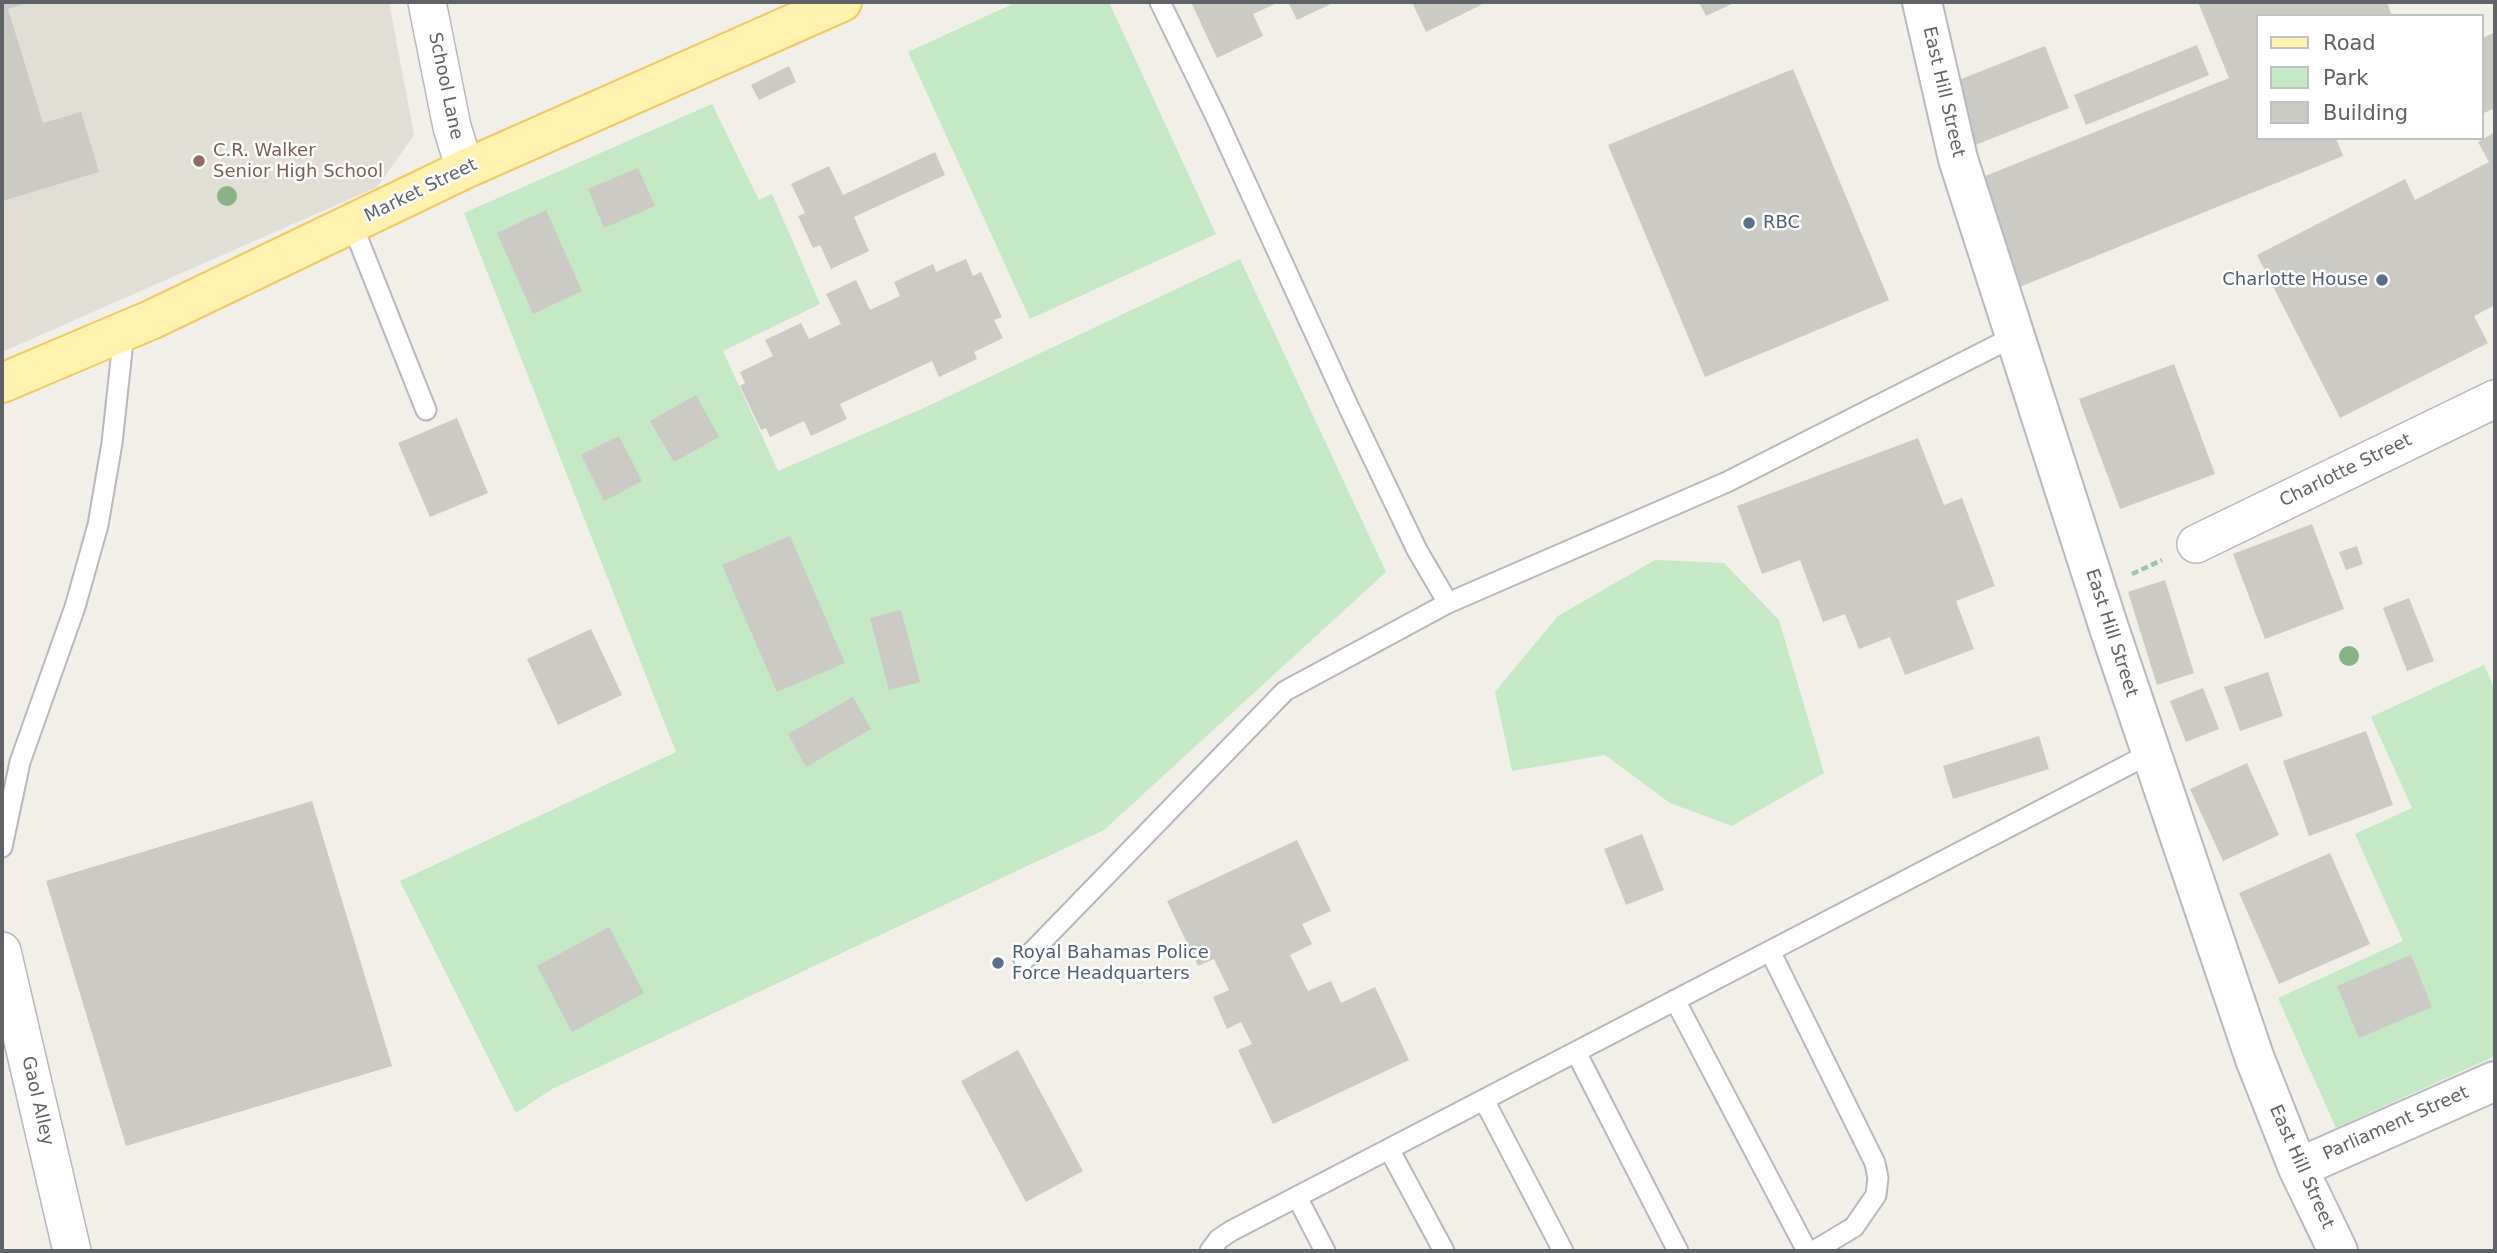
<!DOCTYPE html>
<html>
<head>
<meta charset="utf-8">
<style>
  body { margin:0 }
  #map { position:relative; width:2497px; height:1253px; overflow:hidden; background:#f1efe8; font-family:"DejaVu Sans",sans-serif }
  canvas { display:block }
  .frame { position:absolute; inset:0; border:4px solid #5f6368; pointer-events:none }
  .legend { position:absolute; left:2256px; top:14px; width:228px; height:126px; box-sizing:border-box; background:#fff; border:2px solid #bfc1c3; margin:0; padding:9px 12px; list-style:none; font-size:21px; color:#5f6368 }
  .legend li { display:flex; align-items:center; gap:14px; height:35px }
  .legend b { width:35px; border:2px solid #bfc1c3 }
</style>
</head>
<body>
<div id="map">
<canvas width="2497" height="1253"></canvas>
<div class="frame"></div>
<ul class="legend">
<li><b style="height:9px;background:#fff2af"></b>Road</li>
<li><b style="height:19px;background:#c5e8c5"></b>Park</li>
<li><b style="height:19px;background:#cccac5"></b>Building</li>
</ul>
</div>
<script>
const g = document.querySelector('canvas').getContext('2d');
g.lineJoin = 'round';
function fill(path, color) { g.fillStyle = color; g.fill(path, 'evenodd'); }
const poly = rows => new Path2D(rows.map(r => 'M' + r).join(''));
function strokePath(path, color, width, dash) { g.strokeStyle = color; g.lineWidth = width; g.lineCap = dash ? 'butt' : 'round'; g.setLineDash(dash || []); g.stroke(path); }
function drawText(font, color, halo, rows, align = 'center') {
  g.font = font + ' "DejaVu Sans",sans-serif'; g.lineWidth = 5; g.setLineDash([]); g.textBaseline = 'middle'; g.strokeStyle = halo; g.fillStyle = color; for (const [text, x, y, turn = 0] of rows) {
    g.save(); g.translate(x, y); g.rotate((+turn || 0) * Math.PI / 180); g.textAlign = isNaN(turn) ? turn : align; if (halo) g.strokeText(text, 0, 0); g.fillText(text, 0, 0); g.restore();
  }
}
const education = poly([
  [2,2,389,2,414,135,377,187,2,352]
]);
const green = poly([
  [1017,2,1109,2,1216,234,1030,319,908,52],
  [712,104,759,200,772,194,820,304,723,351,778,471,926,407,1240,259,1386,572,1104,830,552,1089,516,1113,400,881,676,752,464,213],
  [1655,560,1724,563,1779,620,1824,773,1732,826,1670,803,1605,755,1512,771,1495,692,1558,616],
  [2484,665,2495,690,2495,1056,2336,1128,2278,998,2403,941,2355,834,2412,808,2371,717]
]);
const building = poly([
  [2,2,30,2,8,9,43,123,81,112,99,172,2,201],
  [1191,2,1279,2,1253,14,1263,36,1217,58],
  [1288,2,1335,2,1297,20],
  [1412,2,1479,2,1481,5,1426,32],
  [1699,2,1736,2,1706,16],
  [2198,2,2387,2,2392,16,2257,16,2257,138,2336,138,2343,156,2012,290,1968,183,2229,78],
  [2495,32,2495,108,2484,113,2481,106,2481,39],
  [2197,45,2209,75,2086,125,2074,95],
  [2045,46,2069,108,1975,145,1951,83],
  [789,66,796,82,759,100,751,85],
  [1793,69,1889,300,1705,377,1608,145],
  [2495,132,2495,305,2474,316,2488,343,2340,418,2257,255,2405,179,2415,200,2489,162,2478,142],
  [935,152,945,175,854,217,869,251,831,269,820,245,813,248,798,216,805,213,791,184,829,166,843,195],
  [638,168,655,206,604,228,588,189],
  [546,210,582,291,533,314,497,233],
  [966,259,973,276,981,272,1002,317,994,320,1003,338,974,352,977,359,939,377,932,361,840,404,847,419,811,436,804,421,770,437,766,428,761,430,740,386,745,383,740,372,773,356,765,340,801,323,809,339,841,324,826,294,856,280,870,310,900,296,894,282,933,264,936,272],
  [2174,364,2215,474,2120,509,2079,399],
  [696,395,719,437,674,462,650,421],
  [457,418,488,493,430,517,398,443],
  [619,436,642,481,604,501,581,455],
  [1918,438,1944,505,1962,498,1995,586,1956,601,1974,649,1905,675,1890,637,1859,649,1845,614,1823,622,1800,560,1762,574,1737,506],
  [2312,524,2344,609,2265,639,2233,554],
  [790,536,845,663,777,692,722,565],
  [2357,546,2363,564,2346,570,2339,552],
  [2165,580,2194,673,2157,685,2128,592],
  [2409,598,2434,661,2407,671,2383,608],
  [901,610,920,682,889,690,870,618],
  [591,629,622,695,558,725,527,659],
  [2268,672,2283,716,2240,731,2224,687],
  [2203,688,2219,729,2186,742,2170,701],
  [853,697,871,729,806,767,788,734],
  [2366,731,2393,805,2309,836,2283,761],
  [2039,736,2049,769,1953,799,1943,766],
  [2247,763,2279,835,2223,861,2190,789],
  [312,801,392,1066,126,1146,46,881],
  [1642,834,1664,890,1626,905,1604,849],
  [1297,840,1331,911,1302,924,1312,944,1290,955,1308,991,1331,981,1341,1003,1375,987,1409,1060,1273,1124,1238,1050,1252,1044,1241,1022,1227,1029,1213,997,1229,990,1214,959,1198,966,1167,901],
  [2330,853,2370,944,2279,984,2239,893],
  [609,927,644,993,572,1032,537,966],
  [2411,955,2432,1007,2359,1038,2337,986],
  [1018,1050,1083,1171,1026,1202,961,1081]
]);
const path = poly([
  [2132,574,2162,560]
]);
const lane = poly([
  [1160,2,1215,115,1349,408,1417,550,1448,603,1727,482,2015,336],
  [352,224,426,410],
  [2,847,20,762,75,607,98,525,112,443,124,332],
  [1770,951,1875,1163,1878,1178,1876,1195,1854,1227,1814,1251],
  [1024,960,1285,691,1448,603],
  [1675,1000,1807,1251],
  [1576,1052,1678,1251],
  [1484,1100,1563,1251],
  [1389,1149,1444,1251],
  [1297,1197,1325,1251],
  [1210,1251,1219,1239,1231,1231,2151,753]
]);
const street = poly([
  [427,2,452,127,465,169],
  [2196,544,2495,399],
  [2,951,72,1251]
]);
const secondary = poly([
  [1922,2,1958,159,2109,628,2255,1059,2298,1168,2338,1251],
  [2298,1168,2495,1081]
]);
const primary = poly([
  [2,383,153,319,465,169,842,2]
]);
const trees = [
  [227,196],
  [2349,656]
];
const markers = [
  [199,161,7,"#8d6e63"],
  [1749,223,7,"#5c6f8a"],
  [2382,280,7,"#5c6f8a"],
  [998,963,7,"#5c6f8a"]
];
const streetNames = [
  ["School Lane",445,86,78],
  ["East Hill Street",1943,92,77],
  ["Market Street",421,191,-26],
  ["Charlotte Street",2346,471,-26],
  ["East Hill Street",2111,633,72],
  ["Gaol Alley",37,1101,77],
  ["Parliament Street",2396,1124,-24],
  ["East Hill Street",2301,1167,66]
];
const educationNames = [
  ["C.R. Walker",213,151],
  ["Senior High School",213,172]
];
const serviceNames = [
  ["RBC",1763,223],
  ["Charlotte House",2368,280,"right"],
  ["Royal Bahamas Police",1012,953],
  ["Force Headquarters",1012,974]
];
fill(education, '#e1ded6');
fill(green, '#c5e8c5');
fill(building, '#cccac5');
strokePath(lane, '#b5b8bc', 23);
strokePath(street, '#b5b8bc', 40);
strokePath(secondary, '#b6babf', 42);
strokePath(primary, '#f2c960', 42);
strokePath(path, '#9cc7a9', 4.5, [7, 3.5]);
strokePath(lane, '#fff', 19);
strokePath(street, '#fff', 37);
strokePath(secondary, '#fff', 38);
strokePath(primary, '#fff2af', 38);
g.fillStyle = '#89b387';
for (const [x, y] of trees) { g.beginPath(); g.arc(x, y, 10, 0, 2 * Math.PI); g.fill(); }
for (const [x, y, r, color] of markers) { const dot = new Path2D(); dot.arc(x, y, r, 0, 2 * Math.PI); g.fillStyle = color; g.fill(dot); strokePath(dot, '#fff', 2.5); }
drawText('18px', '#5f6368', '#fff', streetNames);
drawText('18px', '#785e54', '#fff', educationNames, 'left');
drawText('18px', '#4e5e75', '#fff', serviceNames, 'left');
</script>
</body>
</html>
